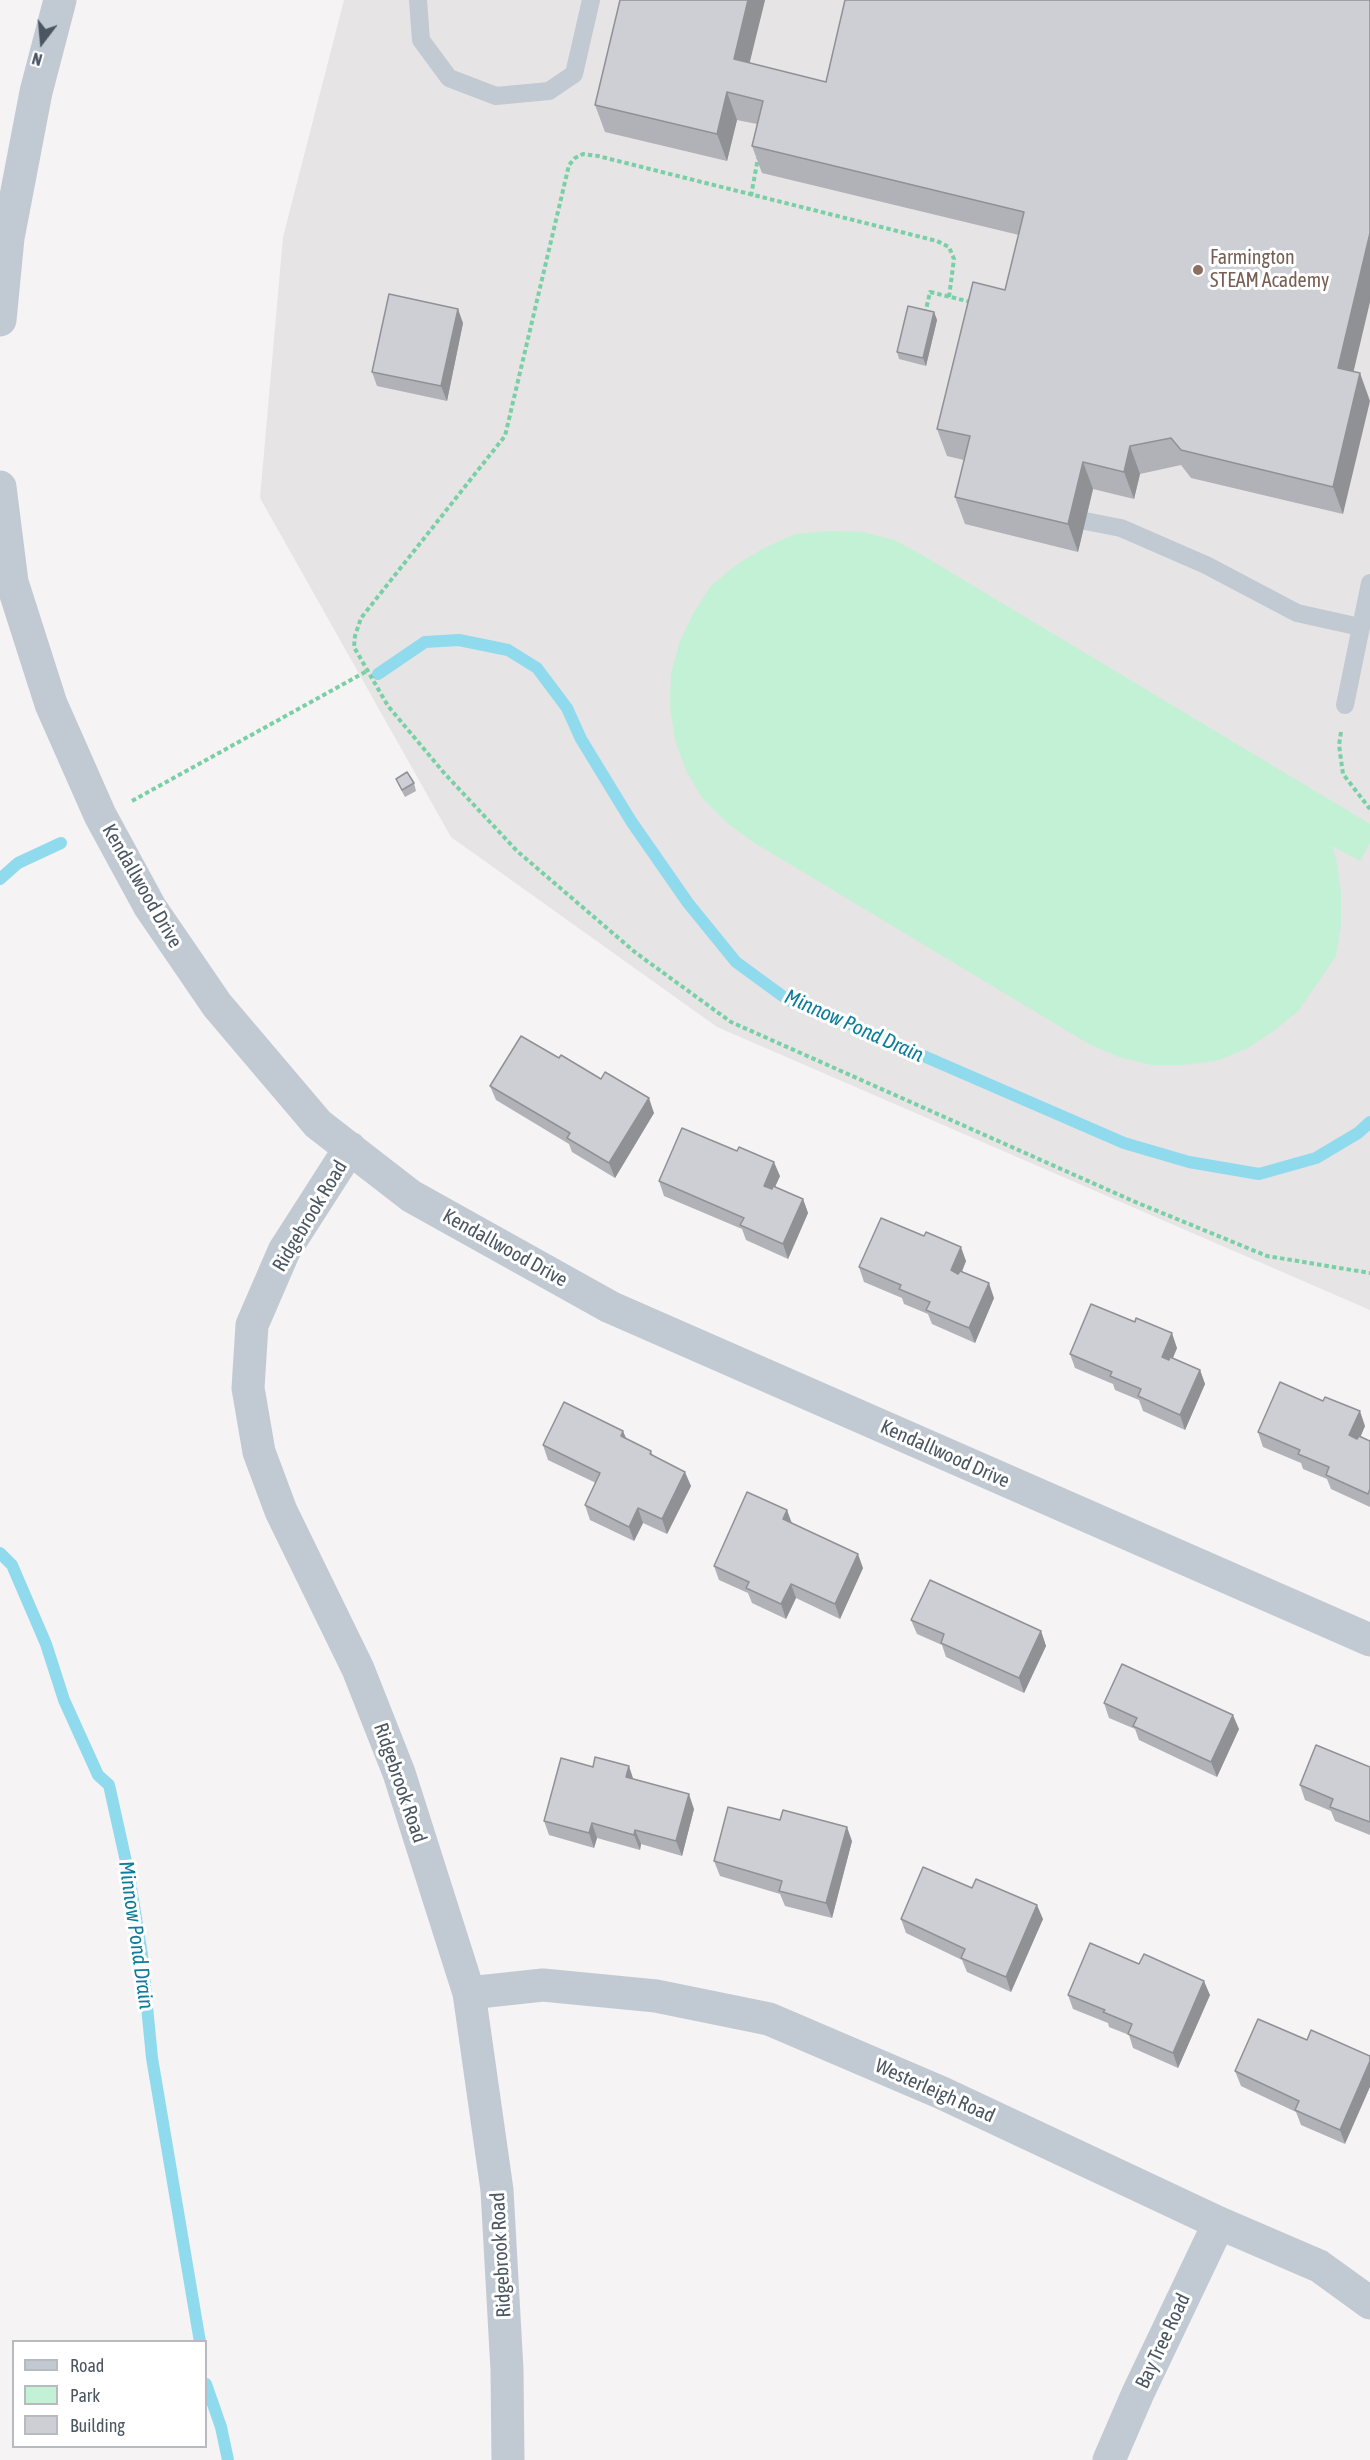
<!DOCTYPE html>
<html>
<head>
<meta charset="utf-8">
<style>
  body { margin:0 }
  #map { position:relative; width:1370px; height:2460px; overflow:hidden; background:#f5f3f3; font-family:"Asap Condensed",sans-serif }
  canvas { display:block }
  .legend { position:absolute; left:12px; top:2340px; width:195px; height:108px; box-sizing:border-box; background:#fff; border:2px solid #b7bbc0; margin:0; padding:8px 10px; list-style:none; font-size:18px; color:#4a5661 }
  .legend li { display:flex; align-items:center; gap:12px; height:30px }
  .legend b { width:30px; border:2px solid #b7bbc0 }
  .north { position:absolute; left:12px; top:12px; width:60px; height:60px; -webkit-text-stroke:4px #fff; paint-order:stroke; rotate:196deg; font-size:16px; font-weight:700; line-height:24px; text-align:center; color:#4a5661 }
  .north::after { content:''; display:block; margin:auto; width:21px; height:27px; background:#4a5661; clip-path:polygon(50% 0,100% 100%,50% 72%,0 100%) }
</style>
</head>
<body>
<div id="map">
<canvas width="1370" height="2460"></canvas>
<ul class="legend">
<li><b style="height:8px;background:#c1cad2"></b>Road</li>
<li><b style="height:16px;background:#c3f1d5"></b>Park</li>
<li><b style="height:16px;background:#cdcfd5"></b>Building</li>
</ul>
<div class="north">N</div>
</div>
<script>
const g = document.querySelector('canvas').getContext('2d');
g.lineJoin = 'round';
function fill(path, color) { g.fillStyle = color; g.fill(path, 'evenodd'); }
const poly = rows => new Path2D(rows.map(r => 'M' + r).join(''));
function strokePath(path, color, width, dash) { g.strokeStyle = color; g.lineWidth = width; g.lineCap = dash ? 'butt' : 'round'; g.setLineDash(dash || []); g.stroke(path); }
function drawText(font, color, halo, rows, align = 'center') {
  g.font = font + ' "Asap Condensed",sans-serif'; g.lineWidth = 6; g.setLineDash([]); g.textBaseline = 'middle'; g.strokeStyle = halo; g.fillStyle = color; for (const [text, x, y, turn = 0] of rows) {
    g.save(); g.translate(x, y); g.rotate((+turn || 0) * Math.PI / 180); g.textAlign = isNaN(turn) ? turn : align; if (halo) g.strokeText(text, 0, 0); g.fillText(text, 0, 0); g.restore();
  }
}
const education = poly([
  [344,0,1370,0,1370,1310,717,1027,451,837,260,498,283,237]
]);
const green = poly([
  [830,531,863,532,894,540,922,555,1370,824,1370,843,1360,861,1332,846,1336,858,1341,892,1341,924,1336,956,1299,1010,1275,1030,1246,1049,1216,1061,1184,1065,1152,1065,1119,1057,1089,1044,753,842,727,823,702,798,686,770,675,740,670,706,671,673,680,641,693,614,711,586,736,565,764,548,795,534]
]);
const stream = poly([
  [378,674,425,642,459,640,508,650,537,668,567,708,581,739,631,821,688,903,736,962,788,1000,859,1028,1124,1143,1189,1162,1259,1174,1316,1158,1358,1133,1370,1122],
  [0,879,18,863,61,843],
  [0,1553,12,1565,46,1644,64,1700,98,1775,109,1785,129,1875,142,1955,152,2058,200,2342],
  [206,2384,221,2427,228,2460]
]);
const path = poly([
  [751,196,758,158],
  [949,297,954,259,949,247,937,241,598,156,583,154,575,158,569,165,505,436,361,618,355,636,354,647,388,706,445,774,517,851,636,953,731,1022,1133,1201,1267,1256,1370,1273],
  [925,314,930,292,971,302],
  [1341,732,1339,745,1343,774,1370,809],
  [132,801,367,671]
]);
const lane = poly([
  [418,0,421,40,449,78,496,96,549,91,574,74,591,0],
  [1085,521,1121,528,1206,565,1297,613,1360,627],
  [1345,705,1370,583]
]);
const street = poly([
  [0,320,8,238,36,92,60,0],
  [0,487,12,582,51,704,100,815,150,907,217,1005,318,1124,411,1196,610,1307,1370,1640],
  [350,1148,284,1251,252,1325,248,1388,259,1452,281,1511,358,1669,399,1773,469,1993,497,2190,507,2370,508,2460],
  [469,1993,543,1985,656,1996,769,2019,942,2093,1219,2223,1319,2266,1370,2303],
  [1109,2460,1138,2393,1219,2223]
]);
const wall = poly([
  [620,0,765,0,749,63,1353,371,1343,514,1191,478,1181,465,1140,474,1134,499,1093,489,1078,552,965,524,955,497,964,460,947,456,937,429,1005,290,1019,235,762,173,752,146,757,124,737,120,727,161,605,132,595,105],
  [934,312,937,320,926,366,899,359,897,352],
  [463,323,447,401,377,386,372,372],
  [396,779,414,783,416,791,405,797,399,786],
  [559,1058,601,1079,654,1113,615,1178,572,1152,569,1144,496,1100,490,1086],
  [780,1176,775,1187,803,1199,808,1213,788,1259,746,1240,742,1229,664,1196,659,1181],
  [966,1261,962,1272,994,1298,975,1343,932,1324,928,1314,904,1304,902,1298,864,1282,859,1267],
  [1177,1348,1173,1358,1200,1370,1205,1384,1185,1430,1143,1411,1139,1400,1115,1390,1113,1384,1075,1368,1070,1354],
  [1365,1426,1360,1436,1370,1441,1370,1507,1331,1489,1327,1479,1303,1469,1301,1463,1263,1447,1258,1432],
  [626,1439,651,1451,653,1456,691,1486,667,1534,643,1523,634,1541,590,1520,585,1505,596,1483,548,1460,543,1445],
  [787,1510,792,1523,863,1568,840,1619,796,1598,786,1619,752,1603,748,1593,719,1580,714,1566],
  [911,1620,1041,1631,1046,1646,1024,1693,946,1657,942,1645,917,1634],
  [1104,1703,1239,1729,1217,1777,1139,1740,1135,1729,1109,1718],
  [1370,1767,1370,1835,1335,1821,1331,1811,1305,1800,1300,1785],
  [634,1780,694,1809,682,1856,641,1844,640,1850,597,1838,594,1848,549,1835,544,1821],
  [852,1841,832,1918,785,1906,780,1894,720,1876,714,1861],
  [901,1919,1043,1919,1011,1992,967,1972,962,1960,906,1933],
  [1068,1995,1210,1995,1178,2068,1133,2048,1129,2035,1109,2027,1108,2023,1073,2009],
  [1311,2030,1345,2144,1301,2125,1296,2112,1241,2086,1235,2071,1307,2040]
]);
const shadedWall = poly([
  [748,0,765,0,744,86,734,59],
  [727,92,737,120,727,161,717,134],
  [1370,233,1370,302,1348,395,1338,368],
  [458,309,463,323,447,401,441,386],
  [934,312,937,320,926,366,923,358],
  [1360,373,1370,401,1343,514,1333,487],
  [1130,446,1140,474,1134,499,1124,472],
  [1083,462,1093,489,1078,552,1068,524],
  [649,1098,654,1113,615,1178,609,1163],
  [774,1162,780,1176,769,1200,764,1186],
  [803,1199,808,1213,788,1259,783,1244],
  [961,1247,966,1261,956,1285,951,1270],
  [989,1283,994,1298,975,1343,969,1328],
  [1172,1333,1177,1348,1167,1371,1162,1357],
  [1200,1370,1205,1384,1185,1430,1180,1415],
  [1360,1411,1365,1426,1355,1450,1349,1435],
  [623,1431,629,1445,621,1436],
  [685,1472,691,1486,667,1534,662,1519],
  [638,1508,643,1523,634,1541,629,1527],
  [787,1510,792,1525,783,1519],
  [858,1554,863,1568,840,1619,835,1604],
  [791,1584,796,1598,786,1619,781,1604],
  [1041,1631,1046,1646,1024,1693,1019,1678],
  [1233,1715,1239,1729,1217,1777,1211,1762],
  [629,1766,634,1781,626,1777],
  [689,1794,694,1809,682,1856,676,1841],
  [592,1823,597,1838,594,1848,589,1833],
  [847,1827,852,1841,832,1918,826,1903],
  [635,1830,641,1844,640,1850,634,1835],
  [1037,1905,1043,1919,1011,1992,1006,1977],
  [1204,1981,1210,1995,1178,2068,1173,2053],
  [1370,2061,1370,2087,1345,2144,1340,2130]
]);
const building = poly([
  [620,0,748,0,734,59,826,82,845,0,1370,0,1370,233,1338,368,1360,373,1333,487,1181,450,1171,438,1130,446,1124,472,1083,462,1068,524,955,497,970,436,937,429,973,282,1005,290,1024,212,752,146,763,101,727,92,717,134,595,105,620,0],
  [389,294,458,309,441,386,372,372,389,294],
  [908,306,934,312,923,358,897,352,908,306],
  [407,772,414,783,402,790,396,779,407,772],
  [521,1036,559,1058,561,1055,601,1079,605,1072,649,1098,609,1163,567,1138,570,1133,490,1086,521,1036],
  [682,1128,737,1151,739,1147,774,1162,764,1186,772,1189,773,1186,803,1199,783,1244,740,1225,744,1218,659,1181,682,1128],
  [881,1218,924,1236,926,1232,961,1247,951,1270,958,1274,960,1271,989,1283,969,1328,926,1310,930,1302,899,1289,901,1285,859,1267,881,1218],
  [1091,1304,1135,1322,1136,1318,1172,1333,1162,1357,1169,1360,1170,1357,1200,1370,1180,1415,1138,1396,1141,1389,1110,1376,1112,1372,1070,1354,1091,1304],
  [1280,1382,1323,1401,1325,1397,1360,1411,1349,1435,1357,1439,1359,1436,1370,1441,1370,1489,1368,1494,1326,1475,1329,1467,1298,1454,1300,1450,1258,1432,1280,1382],
  [564,1402,623,1431,621,1436,651,1451,650,1454,685,1472,662,1519,638,1508,629,1527,585,1505,600,1473,543,1445,564,1402],
  [747,1492,787,1510,783,1519,858,1554,835,1604,791,1584,781,1604,746,1588,749,1582,714,1566,747,1492],
  [930,1580,1041,1631,1019,1678,941,1643,944,1634,911,1620,930,1580],
  [1122,1664,1233,1715,1211,1762,1133,1726,1137,1718,1104,1703,1122,1664],
  [1316,1745,1370,1767,1370,1822,1330,1807,1333,1799,1300,1785,1316,1745],
  [595,1757,629,1766,626,1777,689,1794,676,1841,635,1830,634,1835,592,1823,589,1833,544,1821,561,1758,593,1767,595,1757],
  [728,1807,780,1820,783,1810,847,1827,826,1903,779,1891,782,1881,714,1861,728,1807],
  [923,1867,972,1888,976,1879,1037,1905,1006,1977,961,1958,965,1949,901,1919,923,1867],
  [1090,1943,1139,1964,1144,1954,1204,1981,1173,2053,1128,2034,1132,2024,1103,2012,1105,2010,1068,1995,1090,1943],
  [1258,2019,1307,2040,1311,2030,1370,2056,1370,2061,1340,2130,1295,2110,1299,2101,1235,2071,1258,2019]
]);
const markers = [
  [1198,270,6,"#8d6e63"]
];
const educationNames = [
  ["Farmington",1210,258],
  ["STEAM Academy",1210,281]
];
const streetNames = [
  ["Kendallwood Drive",142,886,60],
  ["Ridgebrook Road",310,1216,-59],
  ["Kendallwood Drive",505,1248,29],
  ["Kendallwood Drive",945,1454,24],
  ["Ridgebrook Road",400,1783,71],
  ["Westerleigh Road",935,2091,24],
  ["Ridgebrook Road",501,2255,-93],
  ["Bay Tree Road",1163,2341,-65]
];
const waterNames = [
  ["Minnow Pond Drain",854,1026,24],
  ["Minnow Pond Drain",136,1935,82]
];
fill(education, '#e6e4e5');
fill(green, '#c3f1d5');
strokePath(stream, '#90daee', 12);
strokePath(path, '#7ad0a6', 4, [4.5, 3]);
strokePath(lane, '#c1cad2', 18);
strokePath(street, '#c1cad2', 33);
fill(wall, '#b0b2b7');
fill(shadedWall, '#909195');
fill(building, '#cdcfd5');
strokePath(building, '#909195', 1.5);
for (const [x, y, r, color] of markers) { const dot = new Path2D(); dot.arc(x, y, r, 0, 2 * Math.PI); g.fillStyle = color; g.fill(dot); strokePath(dot, '#fff', 2); }
drawText('20px', '#785e54', '#fff', educationNames, 'left');
drawText('20px', '#4a5661', '#fff', streetNames);
drawText('italic 21px', '#0c7c9b', '#fff', waterNames);
</script>
</body>
</html>
